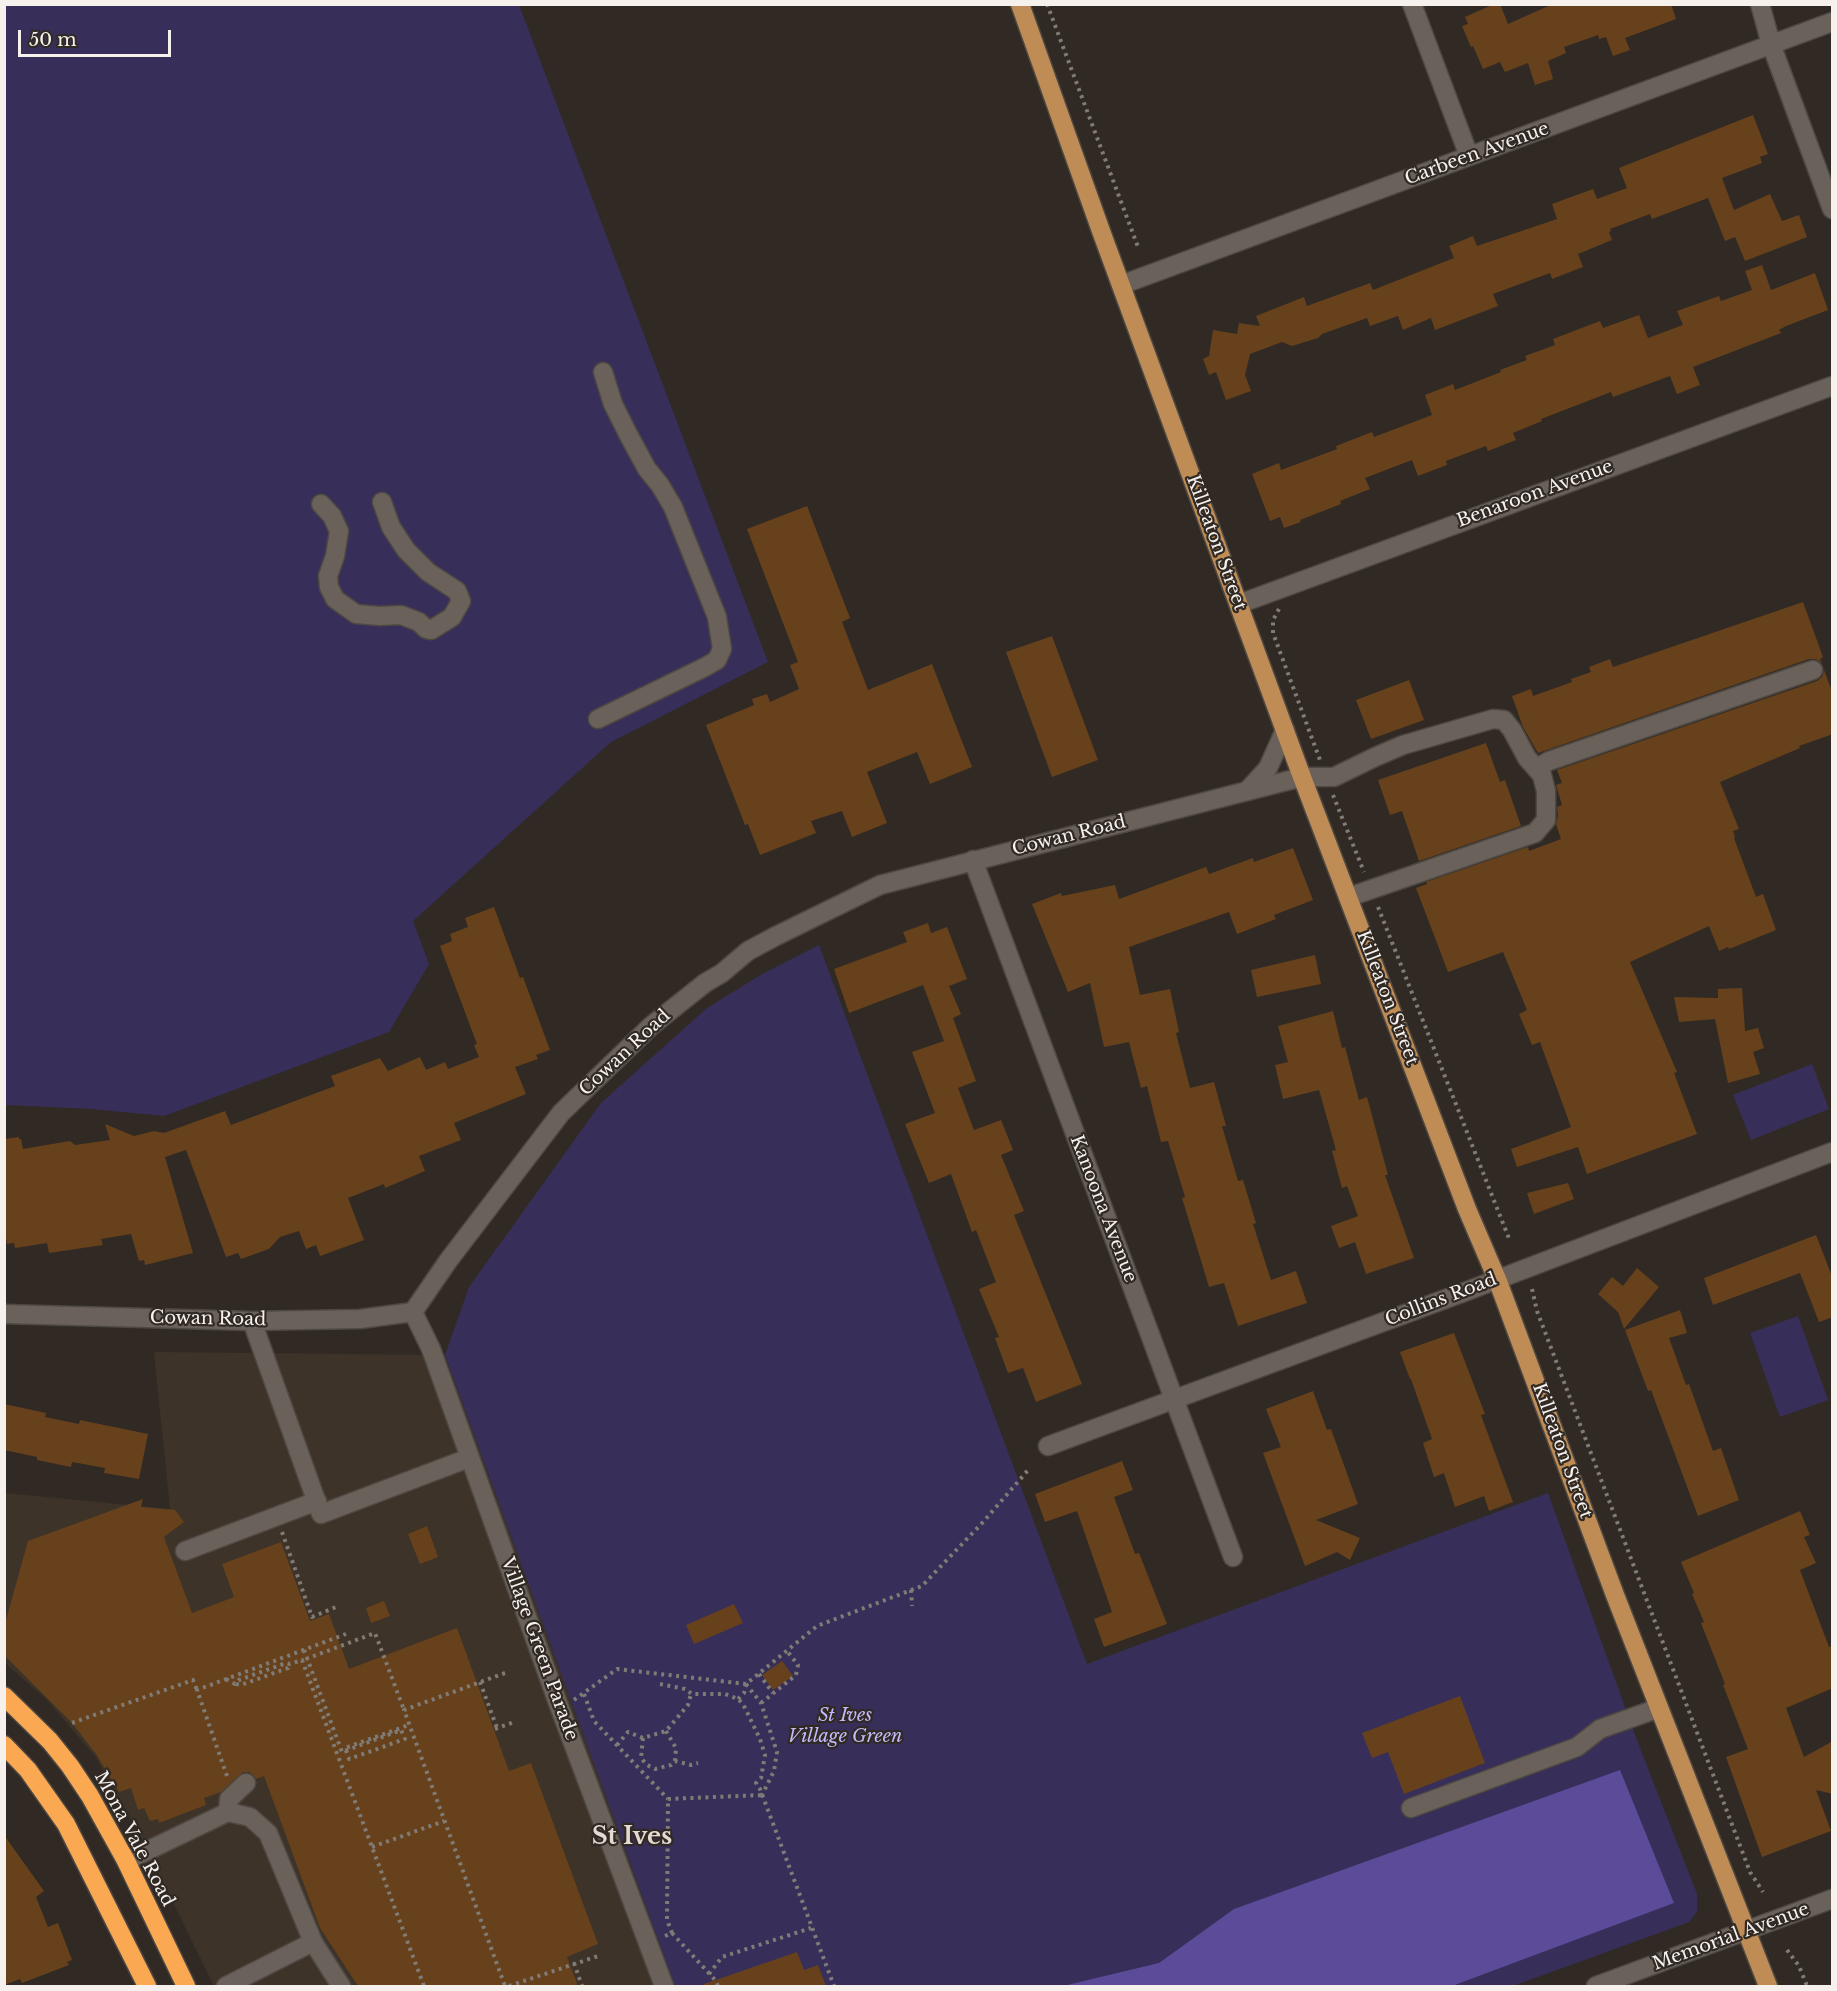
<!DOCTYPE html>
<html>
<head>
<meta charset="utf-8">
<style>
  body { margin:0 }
  #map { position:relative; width:1837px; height:1991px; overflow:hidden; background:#312a24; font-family:"Libre Baskerville",serif }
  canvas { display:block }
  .frame { position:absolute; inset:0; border:6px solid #f6f1ed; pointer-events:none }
  .scale { position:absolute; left:18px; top:30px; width:153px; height:27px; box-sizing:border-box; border:3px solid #f6f1ed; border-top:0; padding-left:8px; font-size:18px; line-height:21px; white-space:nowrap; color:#f6f1ed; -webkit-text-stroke:4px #312a24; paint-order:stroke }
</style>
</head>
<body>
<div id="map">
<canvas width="1837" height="1991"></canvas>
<div class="frame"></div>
<div class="scale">50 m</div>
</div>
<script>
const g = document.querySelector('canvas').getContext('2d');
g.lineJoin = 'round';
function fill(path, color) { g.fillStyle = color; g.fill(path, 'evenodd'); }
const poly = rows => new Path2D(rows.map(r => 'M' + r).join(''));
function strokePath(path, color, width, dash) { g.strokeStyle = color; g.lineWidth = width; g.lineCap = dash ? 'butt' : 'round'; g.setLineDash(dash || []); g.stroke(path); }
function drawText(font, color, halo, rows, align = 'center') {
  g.font = font + ' "Libre Baskerville",serif'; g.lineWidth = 4.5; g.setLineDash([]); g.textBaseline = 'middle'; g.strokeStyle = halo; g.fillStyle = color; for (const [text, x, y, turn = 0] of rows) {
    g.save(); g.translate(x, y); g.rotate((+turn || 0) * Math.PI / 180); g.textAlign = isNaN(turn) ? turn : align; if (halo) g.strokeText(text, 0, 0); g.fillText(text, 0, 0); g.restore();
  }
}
const built = poly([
  [154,1352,445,1355,675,1986,214,1986,140,1835,95,1756,47,1700,5,1663,5,1493,170,1509]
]);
const green = poly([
  [4,5,519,5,768,662,611,742,413,921,429,964,389,1032,164,1116,92,1109,5,1105],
  [819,945,1087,1664,1548,1493,1635,1735,1697,1894,1697,1912,1689,1922,1513,1986,675,1986,445,1355,469,1287,601,1103,707,1008,762,974],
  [1812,1064,1829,1109,1751,1140,1733,1095],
  [1798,1316,1828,1400,1780,1417,1750,1333]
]);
const forest = poly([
  [1620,1770,1674,1903,1452,1986,1063,1986,1159,1963,1234,1909]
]);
const building = poly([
  [1494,4,1500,4,1508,24,1553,4,1671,4,1676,19,1625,38,1630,50,1613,56,1606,37,1599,39,1598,35,1564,47,1566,53,1548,61,1553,79,1535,85,1528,63,1505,72,1500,62,1483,69,1473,46,1471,47,1462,26,1468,24,1465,17],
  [1753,115,1768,154,1760,157,1762,163,1722,178,1734,210,1770,194,1782,221,1799,215,1807,237,1745,261,1735,237,1725,241,1708,198,1652,219,1650,214,1610,229,1611,231,1609,232,1612,240,1578,254,1583,267,1552,279,1550,273,1493,294,1498,306,1435,330,1431,318,1403,330,1398,316,1370,326,1367,318,1322,334,1318,338,1292,346,1282,342,1250,354,1245,375,1251,391,1226,400,1216,372,1209,375,1203,359,1209,356,1213,330,1237,334,1239,323,1260,326,1256,316,1304,297,1307,306,1370,283,1373,290,1454,258,1449,246,1473,236,1477,246,1557,219,1552,204,1593,189,1597,199,1627,188,1619,168],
  [1762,265,1771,290,1815,273,1828,310,1786,326,1779,330,1781,333,1693,367,1700,385,1677,394,1670,376,1613,397,1611,392,1541,419,1542,421,1513,433,1516,440,1488,451,1486,446,1446,461,1447,465,1418,476,1412,460,1365,478,1370,489,1340,501,1341,504,1300,520,1301,522,1284,528,1280,517,1270,521,1252,474,1279,463,1281,470,1337,449,1336,446,1372,432,1374,437,1432,415,1425,395,1453,384,1455,390,1501,372,1500,370,1527,360,1525,356,1555,345,1553,339,1600,321,1603,328,1639,315,1648,338,1683,325,1677,311,1719,296,1721,301,1752,290,1745,271],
  [807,506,850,618,842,622,868,690,932,664,972,767,930,784,917,752,867,772,887,823,852,837,842,811,811,821,816,833,760,855,748,824,745,825,706,725,754,705,752,699,767,694,770,702,799,689,790,665,798,662,747,529],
  [1803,602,1823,657,1820,659,1822,663,1816,659,1809,659,1538,753,1523,727,1512,696,1531,689,1533,696,1572,682,1571,679,1591,672,1589,667,1610,659,1613,667],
  [1052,636,1098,760,1052,777,1006,652],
  [1824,670,1833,694,1833,734,1799,746,1800,748,1720,782,1739,829,1733,831,1735,837,1734,838,1756,897,1763,894,1776,930,1729,949,1728,947,1719,951,1709,926,1630,962,1677,1072,1674,1073,1697,1134,1587,1174,1578,1147,1517,1167,1511,1149,1571,1127,1540,1042,1532,1045,1519,1014,1527,1010,1503,952,1448,972,1416,888,1427,884,1426,882,1528,847,1529,851,1561,839,1556,824,1558,816,1557,807,1562,805,1556,785,1562,783,1557,770,1817,681,1822,677],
  [1409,680,1424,720,1371,739,1356,700],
  [1486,743,1500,782,1505,780,1521,826,1419,861,1402,811,1390,815,1378,780],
  [1293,848,1313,900,1274,915,1276,919,1237,934,1229,912,1129,947,1140,995,1170,989,1179,1032,1176,1033,1190,1088,1214,1082,1226,1126,1222,1126,1238,1181,1243,1180,1256,1223,1253,1224,1271,1280,1296,1271,1307,1303,1238,1326,1224,1283,1209,1287,1182,1198,1185,1197,1168,1141,1161,1142,1147,1086,1141,1088,1129,1042,1104,1047,1090,983,1068,992,1032,904,1061,893,1062,896,1115,885,1119,899,1206,867,1209,874,1253,858,1254,862],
  [494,907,520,978,523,977,550,1050,536,1055,538,1059,515,1067,526,1094,454,1123,461,1140,419,1156,425,1171,385,1188,384,1184,348,1198,364,1240,320,1256,316,1245,306,1249,299,1231,280,1237,269,1249,241,1259,238,1253,226,1257,186,1150,165,1157,193,1253,145,1265,144,1260,139,1261,131,1234,101,1239,103,1245,49,1253,47,1243,15,1248,14,1243,7,1244,4,1228,4,1139,19,1137,19,1139,21,1139,23,1149,70,1141,75,1145,110,1140,105,1124,134,1136,154,1131,164,1133,225,1111,231,1125,335,1086,331,1076,380,1058,388,1071,420,1057,426,1070,445,1062,448,1069,479,1057,474,1045,477,1044,440,946,452,941,450,934,468,927,465,918],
  [928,923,931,933,947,927,967,979,949,986,961,1014,953,1018,976,1081,958,1088,974,1130,1001,1120,1013,1150,1001,1155,1024,1211,1014,1215,1082,1384,1036,1402,1023,1368,1008,1373,995,1338,999,1337,979,1289,996,1282,976,1230,972,1232,951,1174,929,1183,905,1124,935,1113,912,1052,944,1041,923,985,849,1013,834,969,907,942,903,932],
  [1315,955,1321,984,1257,997,1251,970],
  [1742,988,1745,1031,1758,1028,1764,1048,1753,1052,1760,1074,1728,1083,1715,1019,1679,1022,1674,997,1718,998,1718,989],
  [1333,1011,1342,1048,1345,1047,1359,1100,1367,1097,1388,1175,1385,1175,1414,1258,1366,1274,1355,1242,1339,1248,1331,1226,1358,1216,1347,1186,1342,1188,1332,1151,1336,1150,1319,1090,1283,1099,1275,1065,1288,1062,1278,1026],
  [1568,1183,1574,1199,1534,1214,1527,1193],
  [1816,1235,1833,1279,1833,1317,1819,1322,1800,1273,1713,1305,1704,1278],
  [1637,1268,1659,1287,1624,1329,1618,1312,1598,1294,1612,1277,1623,1286],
  [1680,1310,1687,1333,1669,1338,1686,1385,1689,1384,1713,1451,1721,1448,1739,1500,1698,1516,1651,1390,1648,1391,1625,1330],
  [1454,1333,1485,1414,1481,1415,1513,1502,1489,1511,1484,1496,1455,1507,1444,1473,1434,1477,1423,1443,1432,1439,1411,1379,1410,1379,1400,1352],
  [1313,1391,1327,1430,1331,1429,1358,1504,1316,1520,1360,1538,1350,1560,1337,1552,1305,1566,1263,1453,1281,1447,1266,1409],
  [4,1404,46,1413,45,1417,79,1424,80,1420,148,1434,139,1479,104,1473,105,1468,72,1462,71,1467,37,1460,37,1457,4,1450],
  [1122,1461,1133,1490,1114,1497,1135,1554,1139,1553,1167,1624,1104,1647,1094,1619,1112,1612,1077,1511,1045,1522,1035,1494],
  [143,1499,141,1507,175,1510,184,1522,164,1537,192,1613,234,1597,222,1564,281,1542,310,1621,329,1614,349,1669,457,1628,509,1771,531,1763,598,1944,567,1957,578,1986,358,1986,320,1928,264,1776,256,1779,250,1772,243,1772,221,1792,204,1798,206,1805,159,1823,158,1819,150,1821,144,1808,138,1810,131,1788,119,1792,96,1754,72,1723,4,1655,4,1627,28,1541],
  [1800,1511,1810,1535,1804,1537,1816,1563,1800,1570,1829,1647,1833,1646,1833,1688,1786,1708,1804,1757,1833,1741,1833,1794,1816,1790,1831,1831,1762,1857,1726,1757,1748,1749,1723,1685,1725,1684,1701,1623,1704,1622,1692,1594,1694,1593,1681,1562],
  [427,1526,438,1557,420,1564,408,1534],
  [384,1601,390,1616,371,1623,366,1608],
  [734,1604,743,1623,694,1644,686,1625],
  [782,1661,793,1676,773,1690,762,1675],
  [1460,1696,1485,1763,1404,1794,1388,1752,1372,1758,1362,1733],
  [4,1835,44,1891,36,1897,48,1927,58,1923,72,1960,67,1962,69,1965,22,1983,20,1979,4,1985],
  [797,1952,804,1970,818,1965,826,1986,704,1986,704,1984]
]);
const path = poly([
  [1047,4,1138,247],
  [1279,609,1273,620,1273,633,1320,760],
  [1333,795,1364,872],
  [1378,907,1510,1241],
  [1532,1289,1537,1311,1750,1872,1763,1892],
  [282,1532,312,1617,336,1607],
  [911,1590,912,1606],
  [304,1650,342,1752,401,1730,405,1739,349,1759,345,1748,409,1725],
  [306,1659,375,1633,404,1710],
  [505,1673,404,1710,505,1986],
  [759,1674,773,1693],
  [226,1679,235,1684,239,1680,286,1663,290,1664,302,1660,424,1986],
  [480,1682,497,1728],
  [236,1684,241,1685,288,1668,290,1664],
  [660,1684,685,1689,692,1694,725,1694,738,1699,743,1704,760,1739,765,1755,761,1778,756,1783,760,1789,834,1986],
  [746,1684,761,1703,777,1752,774,1771,762,1795],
  [584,1694,594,1721,668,1799],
  [738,1699,744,1693,746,1685],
  [574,1700,617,1669,746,1684,817,1626,922,1586,984,1521,1029,1469],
  [761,1703,796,1675,798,1665,787,1651],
  [72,1723,193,1680,197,1690],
  [495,1729,514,1722],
  [666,1731,676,1748,675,1761],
  [643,1738,641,1758,647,1765,655,1769,671,1765,675,1761,691,1765,698,1763],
  [617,1745,628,1732,643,1738,666,1731,688,1705,691,1694],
  [227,1776,197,1690,346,1634],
  [372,1847,444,1821],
  [672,1933,716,1981,718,1986],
  [665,1936,672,1933,667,1920,668,1799,762,1795],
  [1787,1950,1799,1966,1807,1986],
  [574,1963,582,1986],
  [709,1974,722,1957,811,1928],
  [509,1986,601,1955]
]);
const minor = poly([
  [1412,4,1469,156],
  [1760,4,1771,44,1832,209],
  [1121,285,1832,22],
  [321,504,332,516,339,531,335,556,328,576,329,587,335,599,356,614,380,616,401,615,419,622,426,629,431,630,452,617,461,601,457,591,428,572,406,550,391,527,382,502],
  [1239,604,1832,386],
  [598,719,705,667,717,660,722,649,717,617,673,507,660,485,647,469,628,434,613,404,603,372],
  [1537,768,1549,761,1813,670],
  [1247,791,1268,768,1285,730],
  [973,860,1233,1557],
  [413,1312,431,1349,559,1706,664,1986],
  [4,1314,252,1321,360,1319,413,1312,448,1261,561,1113,651,1026,705,983,722,973,748,951,776,936,880,885,1302,777,1334,777,1375,757,1403,745,1493,719,1504,720,1512,730,1527,758,1542,775,1546,791,1546,820,1535,833,1349,897],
  [252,1321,321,1514,469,1458],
  [1048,1446,1467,1291,1832,1152],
  [185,1551,317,1501],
  [1411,1808,1577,1747,1600,1729,1659,1708],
  [228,1812,250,1817,268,1833,313,1942],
  [228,1812,229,1799,246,1783],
  [126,1861,228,1812],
  [226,1986,313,1942,341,1986],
  [1596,1986,1832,1899]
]);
const major = poly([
  [1020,4,1101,231,1302,777,1467,1209,1497,1279,1615,1595,1768,1986]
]);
const highway = poly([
  [4,1696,50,1741,70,1766,90,1796,126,1861,186,1986],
  [4,1745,28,1770,66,1824,147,1986]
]);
const streetNames = [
  ["Carbeen Avenue",1477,154,-20],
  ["Benaroon Avenue",1535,494,-20],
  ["Killeaton Street",1216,543,70],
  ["Cowan Road",1069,836,-14],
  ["Killeaton Street",1387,998,69],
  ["Cowan Road",625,1053,-43],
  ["Kanoona Avenue",1103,1209,69],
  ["Collins Road",1441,1300,-21],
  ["Cowan Road",208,1319,1],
  ["Killeaton Street",1562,1451,70],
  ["Village Green Parade",539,1649,70],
  ["Mona Vale Road",134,1839,62],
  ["Memorial Avenue",1731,1937,-20]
];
const parkNames = [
  ["St Ives",845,1716],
  ["Village Green",845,1737]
];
const districtNames = [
  ["St Ives",632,1837]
];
fill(built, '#3e3328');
fill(green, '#372f59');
fill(forest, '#5c4b99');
fill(building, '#66411b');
strokePath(minor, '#4e4843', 21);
strokePath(major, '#4e4843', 21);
strokePath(highway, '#4e4843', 21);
strokePath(path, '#817b76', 4, [3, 4.5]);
strokePath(minor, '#69615a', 18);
strokePath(major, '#c08c55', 18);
strokePath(highway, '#faa852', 18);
drawText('18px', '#f6f1ed', '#312a24', streetNames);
drawText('italic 18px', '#c3bafb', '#312a24', parkNames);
drawText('bold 24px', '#e3dad2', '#312a24', districtNames);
</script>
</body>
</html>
